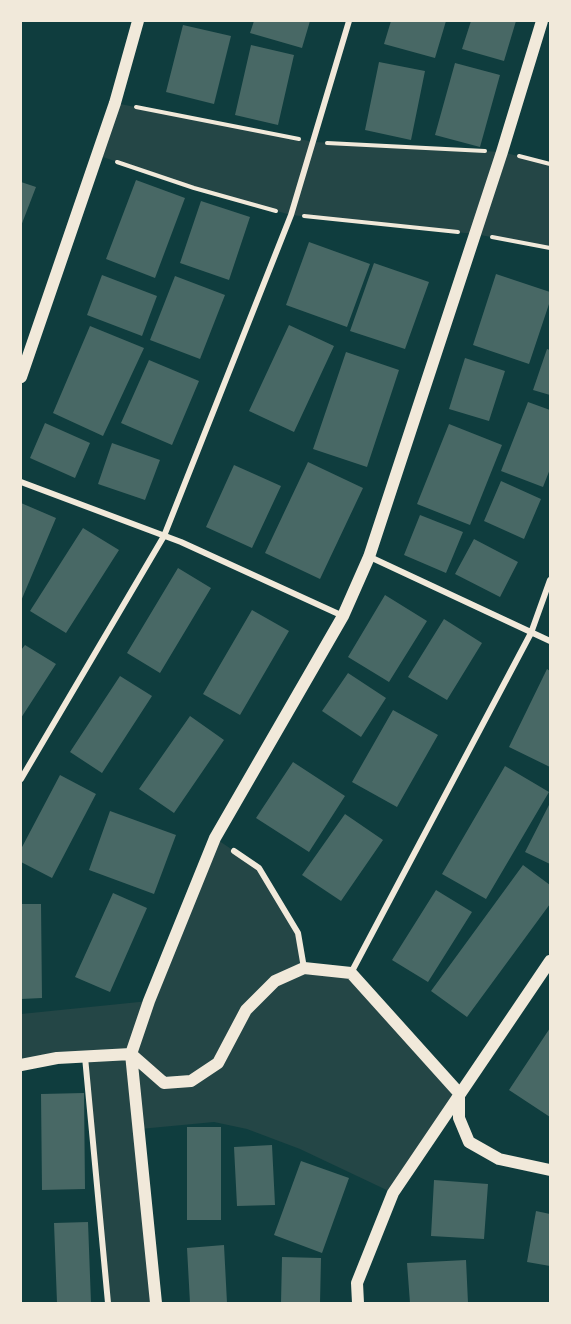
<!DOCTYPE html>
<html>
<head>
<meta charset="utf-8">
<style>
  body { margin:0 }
  #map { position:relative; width:571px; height:1324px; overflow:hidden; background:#0f3d3e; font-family:Inter,sans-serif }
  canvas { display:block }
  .frame { position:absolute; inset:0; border:22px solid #f1e9da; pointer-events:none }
</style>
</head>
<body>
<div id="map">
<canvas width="571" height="1324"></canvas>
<div class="frame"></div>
</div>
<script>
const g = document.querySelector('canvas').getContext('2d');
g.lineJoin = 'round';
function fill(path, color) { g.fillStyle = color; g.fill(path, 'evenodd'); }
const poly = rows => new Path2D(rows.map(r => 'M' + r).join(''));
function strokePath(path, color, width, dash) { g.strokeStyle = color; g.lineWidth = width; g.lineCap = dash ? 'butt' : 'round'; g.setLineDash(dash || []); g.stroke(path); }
const green = poly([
  [115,103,314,142,502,152,550,164,550,248,475,234,291,215,194,188,97,155],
  [215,838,259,868,298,933,304,968,351,973,459,1093,393,1193,300,1149,247,1129,214,1122,140,1129,156,1303,108,1303,85,1056,21,1065,21,1014,149,1001]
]);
const building = poly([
  [254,21,310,21,302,48,250,33],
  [391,21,446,21,435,58,384,44],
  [471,21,516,21,504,61,462,49],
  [183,25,231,36,214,104,166,92],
  [251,45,294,55,278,125,235,115],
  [379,62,425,71,411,140,365,130],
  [455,63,500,75,480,147,435,135],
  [136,180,185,198,155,278,106,259],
  [21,182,36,187,21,226],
  [201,201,250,217,229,280,180,263],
  [309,242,370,264,347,327,286,305],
  [374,263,429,282,405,349,350,331],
  [496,274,550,292,550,301,529,364,473,345],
  [102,275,157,296,142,336,87,315],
  [175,276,225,295,200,359,150,340],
  [289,325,334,346,294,432,249,411],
  [90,326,144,348,103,436,53,413],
  [547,349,550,350,550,395,533,390],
  [346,352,399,370,367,467,313,449],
  [465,358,505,371,489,421,449,409],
  [149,360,199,381,172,445,121,423],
  [528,402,550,410,550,469,543,487,501,471],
  [45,423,90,443,75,478,30,458],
  [449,424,502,445,470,525,417,504],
  [112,443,160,460,145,500,98,484],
  [308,462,363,488,320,579,265,553],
  [234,465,281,486,252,548,206,527],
  [501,481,541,499,524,539,484,521],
  [21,503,56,518,21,601],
  [420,515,463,532,446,573,404,555],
  [83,528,119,550,66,633,30,611],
  [474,539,518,562,500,597,455,574],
  [178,568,211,588,160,673,127,653],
  [385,595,427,621,389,682,348,657],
  [252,610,289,631,240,715,203,694],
  [444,619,482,643,447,700,408,677],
  [25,645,56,664,21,718,21,650],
  [547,669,550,671,550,767,509,747],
  [348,673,386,698,361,737,322,711],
  [120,676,152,696,102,773,70,752],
  [393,710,438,735,397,807,352,782],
  [190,716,224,740,174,813,139,789],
  [293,762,345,796,309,852,256,818],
  [505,766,549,792,486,899,442,874],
  [60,775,96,794,52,878,21,862,21,849],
  [550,803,550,864,525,852],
  [110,811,176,835,154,894,89,870],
  [345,814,383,840,341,901,302,875],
  [523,865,550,885,550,904,467,1017,431,991],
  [436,890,472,912,428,982,392,960],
  [113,893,147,908,110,992,75,977],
  [21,904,41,904,42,998,21,999],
  [550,1028,550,1117,509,1090],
  [84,1093,85,1189,42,1190,41,1094],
  [187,1127,221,1127,221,1220,187,1220],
  [272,1145,275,1205,237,1206,234,1147],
  [301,1161,349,1178,322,1253,274,1235],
  [434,1180,488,1184,484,1239,431,1236],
  [536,1211,550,1214,550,1266,527,1262],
  [88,1222,91,1303,57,1303,54,1223],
  [224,1245,227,1303,190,1303,187,1248],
  [282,1257,321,1258,320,1303,281,1303],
  [466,1260,468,1303,410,1303,407,1263]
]);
const path = poly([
  [136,107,299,139],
  [327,143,485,151],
  [519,156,550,164],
  [117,162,194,188,276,211],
  [304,216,458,232],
  [492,237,550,248]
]);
const minor = poly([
  [21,482,181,542,343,616],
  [370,557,550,641],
  [21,779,164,536,291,215,349,21],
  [234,851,259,868,298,933,304,968],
  [351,973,531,633,550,580],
  [85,1057,108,1303]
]);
const secondary = poly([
  [21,377,115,103,138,21],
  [21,1065,57,1058,131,1054,164,1083,191,1081,218,1063,246,1010,275,981,304,968,351,973,459,1093,459,1118,469,1142,499,1159,550,1170],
  [156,1303,131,1054,149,1001,215,838,343,616,369,557,502,152,542,21],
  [358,1303,357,1283,393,1193,550,961]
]);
fill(green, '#244646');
fill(building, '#486865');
strokePath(path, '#f1e9da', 4);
strokePath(minor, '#f1e9da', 6);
strokePath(secondary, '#f1e9da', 12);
</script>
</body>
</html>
